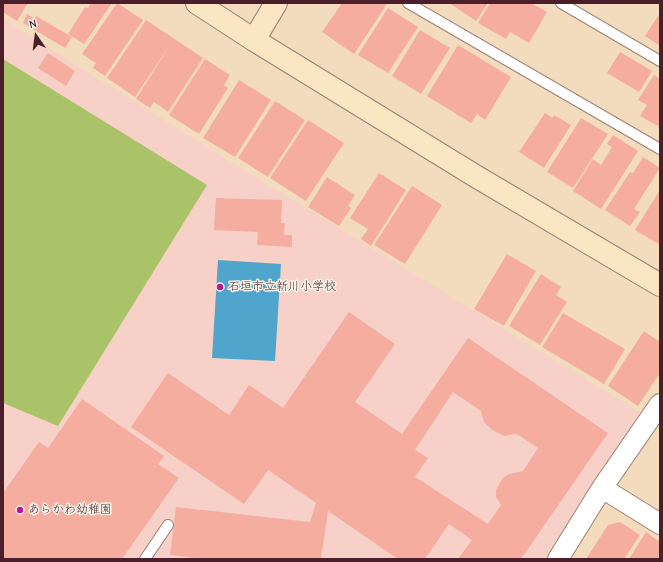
<!DOCTYPE html>
<html>
<head>
<meta charset="utf-8">
<style>
  body { margin:0 }
  #map { position:relative; width:663px; height:562px; overflow:hidden; background:#f3dcbe; font-family:"Comic Neue",sans-serif }
  canvas { display:block }
  .frame { position:absolute; inset:0; border:4px solid #4a1f2b; pointer-events:none }
  .north { position:absolute; left:16px; top:16px; width:40px; height:40px; -webkit-text-stroke:3px #f7f3e8; paint-order:stroke; rotate:346deg; font-size:11px; font-weight:700; line-height:16px; text-align:center; color:#4a1f2b }
  .north::after { content:''; display:block; margin:auto; width:14px; height:18px; background:#4a1f2b; clip-path:polygon(50% 0,100% 100%,50% 72%,0 100%) }
</style>
</head>
<body>
<div id="map">
<canvas width="663" height="562"></canvas>
<div class="frame"></div>
<div class="north">N</div>
</div>
<script>
const g = document.querySelector('canvas').getContext('2d');
g.lineJoin = 'round';
function fill(path, color) { g.fillStyle = color; g.fill(path, 'evenodd'); }
const poly = rows => new Path2D(rows.map(r => 'M' + r).join(''));
function strokePath(path, color, width, dash) { g.strokeStyle = color; g.lineWidth = width; g.lineCap = dash ? 'butt' : 'round'; g.setLineDash(dash || []); g.stroke(path); }
function drawText(font, color, halo, rows, align = 'center') {
  g.font = font + ' "Comic Neue","Klee One",sans-serif'; g.lineWidth = 3; g.setLineDash([]); g.textBaseline = 'middle'; g.strokeStyle = halo; g.fillStyle = color; for (const [text, x, y, turn = 0] of rows) {
    g.save(); g.translate(x, y); g.rotate((+turn || 0) * Math.PI / 180); g.textAlign = isNaN(turn) ? turn : align; if (halo) g.strokeText(text, 0, 0); g.fillText(text, 0, 0); g.restore();
  }
}
const built = poly([
  [3,19,233,163,640,412,545,559,3,559]
]);
const green = poly([
  [3,59,207,185,58,426,3,403]
]);
const water = poly([
  [218,260,281,264,275,361,212,358]
]);
const building = poly([
  [3,3,28,3,17,21,3,12],
  [91,3,112,3,84,44,68,34,85,7,88,8],
  [117,3,143,20,105,76,93,68,96,63,82,54],
  [342,3,387,4,354,54,322,32],
  [449,3,488,3,476,21],
  [490,3,531,3,547,12,529,43,510,32,506,39,478,23],
  [388,8,418,27,388,73,358,55],
  [660,13,660,46,645,36],
  [27,14,35,19,36,16,72,37,65,48,23,23],
  [146,20,203,58,168,112,154,102,150,108,136,99,170,45,135,97,107,78],
  [420,30,450,48,421,94,392,76],
  [458,45,511,77,485,120,477,114,471,123,427,96],
  [620,52,652,71,639,92,607,73],
  [48,53,75,71,66,86,38,68],
  [205,59,230,75,224,85,228,88,199,134,169,115],
  [654,75,660,79,660,127,640,116,647,105,638,100],
  [239,80,271,100,235,157,203,138],
  [275,101,305,120,268,177,238,158],
  [545,113,553,118,554,115,571,125,544,168,519,152],
  [581,118,608,134,573,188,547,172],
  [308,120,344,143,306,201,270,178],
  [613,135,638,151,601,209,573,191,593,159,601,165,612,147,607,144],
  [643,157,660,168,634,209,640,212,630,226,605,210,630,172,633,173],
  [379,173,406,190,371,246,361,239,368,229,350,218],
  [327,177,355,195,348,206,351,208,339,226,308,207],
  [412,186,442,205,405,264,374,245],
  [660,190,660,245,635,230],
  [216,198,282,200,281,223,285,223,284,235,292,235,292,247,257,245,258,232,214,230],
  [507,254,536,271,504,326,474,309],
  [541,274,561,287,556,295,567,302,540,345,509,326],
  [349,312,395,344,355,402,402,434,468,338,608,433,521,559,458,559,472,540,449,524,425,559,398,559,328,511,321,559,203,559,170,555,176,507,310,522,316,503,268,470,244,504,131,427,168,373,229,415,249,385,283,408],
  [453,392,481,411,484,422,492,430,504,436,517,434,538,448,523,471,509,474,503,478,496,490,496,497,501,505,488,524,415,477,428,458,415,450],
  [563,313,625,349,604,384,542,347],
  [644,331,660,342,660,373,638,406,608,386],
  [82,399,164,456,158,464,179,478,122,559,3,559,3,493,39,442,48,448],
  [620,522,640,535,624,559,586,559,608,525],
  [646,532,660,542,660,559,629,559]
]);
const lane = poly([
  [408,3,660,149],
  [561,3,660,61],
  [145,559,168,525]
]);
const street = poly([
  [602,488,660,524],
  [558,559,602,488,660,404]
]);
const secondary = poly([
  [197,3,254,40,477,177,660,285],
  [254,40,276,3]
]);
const markers = [
  [220,287,4,"#b5179e"],
  [20,510,4,"#b5179e"]
];
const poiNames = [
  ["石垣市立新川小学校",228,287],
  ["あらかわ幼稚園",28,510]
];
fill(built, '#f7d1c7');
fill(green, '#aac268');
fill(water, '#4fa5cb');
fill(building, '#f5ada0');
strokePath(lane, '#9e7e74', 12);
strokePath(street, '#9e7e74', 22);
strokePath(secondary, '#9e7e74', 24);
strokePath(lane, '#fff', 10);
strokePath(street, '#fff', 20);
strokePath(secondary, '#fbe6c4', 22);
for (const [x, y, r, color] of markers) { const dot = new Path2D(); dot.arc(x, y, r, 0, 2 * Math.PI); g.fillStyle = color; g.fill(dot); strokePath(dot, '#f7f3e8', 1.5); }
drawText('12px', '#4a1f2b', '#f7f3e8', poiNames, 'left');
</script>
</body>
</html>
